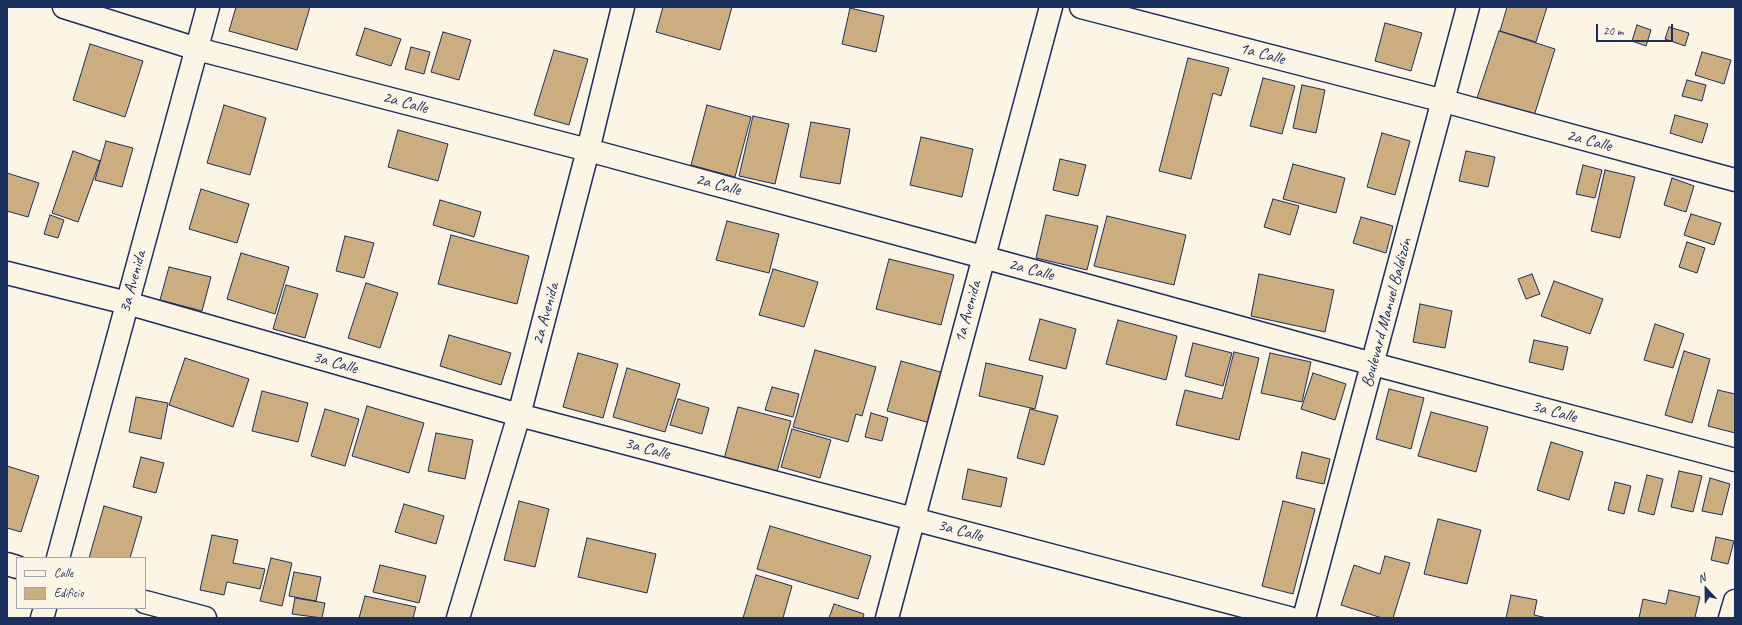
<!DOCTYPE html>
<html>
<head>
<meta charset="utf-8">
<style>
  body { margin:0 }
  #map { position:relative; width:1742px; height:625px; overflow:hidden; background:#fcf5e5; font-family:Caveat,sans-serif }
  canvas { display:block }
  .frame { position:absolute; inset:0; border:8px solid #1b2f5e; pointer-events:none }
  .legend { position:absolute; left:16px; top:557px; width:130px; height:52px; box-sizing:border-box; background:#fcf5e5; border:1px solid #a2a6af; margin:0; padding:5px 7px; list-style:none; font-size:12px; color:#1b2f5e }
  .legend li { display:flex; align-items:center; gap:8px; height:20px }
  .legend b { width:20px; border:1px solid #a2a6af }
  .north { position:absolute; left:1686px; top:569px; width:40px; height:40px; -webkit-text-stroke:3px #fcf5e5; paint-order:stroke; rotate:338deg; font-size:11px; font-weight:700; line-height:16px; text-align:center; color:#1b2f5e }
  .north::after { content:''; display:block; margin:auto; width:14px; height:18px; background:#1b2f5e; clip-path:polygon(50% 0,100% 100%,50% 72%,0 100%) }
  .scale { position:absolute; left:1596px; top:24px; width:77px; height:18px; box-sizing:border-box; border:2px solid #1b2f5e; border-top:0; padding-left:5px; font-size:12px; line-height:14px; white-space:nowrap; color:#1b2f5e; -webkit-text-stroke:3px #fcf5e5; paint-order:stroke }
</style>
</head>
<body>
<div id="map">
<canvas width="1742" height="625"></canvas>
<div class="frame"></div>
<ul class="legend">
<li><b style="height:5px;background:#fcf5e5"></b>Calle</li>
<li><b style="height:11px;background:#cbad80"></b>Edificio</li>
</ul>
<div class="north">N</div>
<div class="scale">20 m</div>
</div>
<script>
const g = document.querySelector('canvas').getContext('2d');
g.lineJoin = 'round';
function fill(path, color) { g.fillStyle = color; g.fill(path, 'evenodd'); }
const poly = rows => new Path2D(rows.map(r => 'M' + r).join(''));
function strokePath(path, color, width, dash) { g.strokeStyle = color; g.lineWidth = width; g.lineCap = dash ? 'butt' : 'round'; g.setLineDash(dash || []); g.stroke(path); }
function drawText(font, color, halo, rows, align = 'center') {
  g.font = font + ' Caveat,sans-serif'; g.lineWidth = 3; g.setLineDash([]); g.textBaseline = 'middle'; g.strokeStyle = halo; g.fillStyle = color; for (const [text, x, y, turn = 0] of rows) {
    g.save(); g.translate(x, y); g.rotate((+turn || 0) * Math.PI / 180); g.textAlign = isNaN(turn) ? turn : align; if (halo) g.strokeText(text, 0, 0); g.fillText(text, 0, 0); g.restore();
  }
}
const building = poly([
  [236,7,310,7,297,50,229,31,236,7],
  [663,7,732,7,720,50,656,32,663,7],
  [1507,7,1547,7,1536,42,1500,31,1507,7],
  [850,8,884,16,876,52,842,44,850,8],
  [1385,23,1422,33,1411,71,1375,61,1385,23],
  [1637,25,1651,30,1646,46,1632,41,1637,25],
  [1669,27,1689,33,1685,46,1665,39,1669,27],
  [365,28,401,39,391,66,356,55,365,28],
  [1499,31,1555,49,1534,116,1477,98,1499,31],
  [443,32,471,40,459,80,431,72,443,32],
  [90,44,143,61,125,117,73,100,90,44],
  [411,47,430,52,424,74,405,69,411,47],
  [554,50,588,59,569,125,534,115,554,50],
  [1702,52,1731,60,1724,84,1695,75,1702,52],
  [1188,58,1229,68,1221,96,1213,93,1191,179,1159,171,1188,58],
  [1263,78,1295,86,1282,134,1250,126,1263,78],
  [1687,80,1706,85,1702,101,1682,96,1687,80],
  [1302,85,1325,90,1316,133,1293,128,1302,85],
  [224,105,266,118,250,175,207,163,224,105],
  [707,105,751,117,735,177,691,165,707,105],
  [1675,115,1708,124,1702,143,1670,133,1675,115],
  [753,116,789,124,775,184,739,176,753,116],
  [811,122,850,129,840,184,800,177,811,122],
  [398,130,448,144,438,181,388,167,398,130],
  [1382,133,1410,141,1395,195,1367,187,1382,133],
  [921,137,973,149,962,197,910,185,921,137],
  [106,141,133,148,122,187,95,180,106,141],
  [73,151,100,161,78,222,52,213,73,151],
  [1466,151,1495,157,1488,187,1459,181,1466,151],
  [1060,159,1086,165,1078,196,1053,190,1060,159],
  [1293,164,1345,178,1336,213,1283,199,1293,164],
  [1583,165,1602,170,1595,198,1576,194,1583,165],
  [1605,170,1635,177,1620,238,1591,231,1605,170],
  [7,173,39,183,28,217,7,211,7,173],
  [1672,178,1694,186,1686,212,1664,205,1672,178],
  [201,189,249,204,237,243,189,229,201,189],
  [1273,199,1299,206,1290,235,1264,227,1273,199],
  [440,200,481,212,474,237,433,225,440,200],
  [1691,214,1721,223,1714,245,1684,235,1691,214],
  [50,215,64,220,58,238,44,234,50,215],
  [1046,215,1098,226,1087,270,1036,258,1046,215],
  [1107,216,1186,235,1174,285,1094,266,1107,216],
  [1361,217,1393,226,1386,253,1353,243,1361,217],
  [727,221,779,234,769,273,716,260,727,221],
  [451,235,529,256,517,304,438,284,451,235],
  [345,236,374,243,364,278,336,271,345,236],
  [1687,242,1705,248,1697,273,1679,267,1687,242],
  [241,253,289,267,275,314,227,299,241,253],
  [889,259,954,275,941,325,876,309,889,259],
  [169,267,211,277,202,311,160,300,169,267],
  [773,269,818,282,804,327,759,315,773,269],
  [1259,274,1334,290,1325,332,1251,316,1259,274],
  [1532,274,1540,294,1526,299,1518,279,1532,274],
  [1554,281,1603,299,1590,334,1541,316,1554,281],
  [366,283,398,293,380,348,348,338,366,283],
  [286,285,318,294,305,338,273,329,286,285],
  [1420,304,1452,311,1445,348,1413,342,1420,304],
  [1040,319,1076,329,1066,369,1029,360,1040,319],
  [1118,320,1177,336,1166,380,1106,364,1118,320],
  [1655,324,1684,334,1673,368,1644,360,1655,324],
  [449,335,511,353,501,385,440,366,449,335],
  [1534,340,1568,347,1563,370,1529,362,1534,340],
  [1193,343,1232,353,1223,386,1185,376,1193,343],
  [815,350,876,367,862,416,856,414,848,442,793,427,815,350],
  [1684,351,1710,359,1692,423,1665,415,1684,351],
  [1234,352,1259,358,1239,440,1176,425,1185,390,1222,399,1234,352],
  [578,353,618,364,603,418,563,407,578,353],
  [1270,353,1311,362,1302,402,1261,393,1270,353],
  [185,358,249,379,233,427,169,405,185,358],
  [901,361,944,373,930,423,887,411,901,361],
  [986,363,1043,376,1035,409,979,396,986,363],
  [627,368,680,384,665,432,613,417,627,368],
  [1313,373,1346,384,1335,420,1301,409,1313,373],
  [772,387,799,394,793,417,765,410,772,387],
  [1389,389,1424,398,1411,449,1376,439,1389,389],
  [1718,390,1735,394,1735,433,1708,426,1718,390],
  [262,391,308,403,298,442,252,431,262,391],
  [136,397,168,403,161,439,129,432,136,397],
  [678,399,709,408,702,434,670,425,678,399],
  [367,406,424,423,409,473,352,456,367,406],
  [738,407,791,421,777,472,724,459,738,407],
  [325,409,359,419,345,466,311,456,325,409],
  [1030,409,1058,416,1044,465,1017,458,1030,409],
  [1431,412,1488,427,1476,472,1418,456,1431,412],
  [871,413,888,418,882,441,865,437,871,413],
  [792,429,831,440,820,478,781,467,792,429],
  [436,433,473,440,465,479,428,471,436,433],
  [1551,442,1583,452,1569,500,1537,490,1551,442],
  [1302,452,1330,459,1324,484,1296,478,1302,452],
  [141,457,164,463,156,493,133,487,141,457],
  [7,466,39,476,21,532,7,528,7,466],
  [968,469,1007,478,1001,507,962,499,968,469],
  [1679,471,1702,476,1693,512,1671,507,1679,471],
  [1647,475,1663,479,1654,515,1638,511,1647,475],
  [1710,478,1730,484,1722,515,1702,511,1710,478],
  [1615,482,1631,486,1624,514,1608,510,1615,482],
  [519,501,549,509,535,567,504,560,519,501],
  [1283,501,1315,509,1293,594,1262,586,1283,501],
  [404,504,444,516,436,544,395,532,404,504],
  [104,506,142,517,130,558,89,558,104,506],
  [1438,519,1481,530,1467,584,1424,574,1438,519],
  [770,526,871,556,858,599,757,569,770,526],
  [212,535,238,540,233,563,265,569,260,589,227,582,224,595,200,590,212,535],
  [1716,537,1734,541,1728,564,1711,560,1716,537],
  [587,538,656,554,647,593,578,577,587,538],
  [1385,556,1410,563,1393,618,1382,618,1341,605,1354,565,1380,574,1385,556],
  [271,558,292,563,282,606,260,601,271,558],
  [380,565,426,576,419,603,373,592,380,565],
  [294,572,321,577,316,601,289,596,294,572],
  [756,575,792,586,783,618,743,618,756,575],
  [1669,590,1700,597,1695,617,1701,618,1639,618,1643,599,1666,604,1669,590],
  [1511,595,1537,600,1534,615,1547,618,1506,618,1511,595],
  [365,596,416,607,413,618,359,618,365,596],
  [295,598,325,603,322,618,292,614,295,598],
  [834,604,864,614,863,618,829,618,834,604]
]);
const minor = poly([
  [64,7,197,49,588,150,983,257,1373,364,1735,460],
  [1081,7,1444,101,1735,180],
  [7,273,127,303,519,415,1289,618],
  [58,558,208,7],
  [7,564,17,567],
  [145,602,205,618],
  [42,618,45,608],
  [458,618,519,415,588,150,623,7],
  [887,618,1051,7],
  [1730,618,1735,601]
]);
const major = poly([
  [1304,618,1468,7]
]);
const streetNames = [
  ["1a Calle",1262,54,15],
  ["2a Calle",405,103,15],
  ["2a Calle",1589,141,15],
  ["2a Calle",718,185,15],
  ["2a Calle",1031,270,15],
  ["3a Avenida",133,282,-75],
  ["1a Avenida",968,312,-75],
  ["Boulevard Manuel Baldizón",1387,313,-75],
  ["2a Avenida",546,314,-75],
  ["3a Calle",335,363,16],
  ["3a Calle",1554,412,15],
  ["3a Calle",647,449,15],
  ["3a Calle",960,531,15]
];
fill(building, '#cbad80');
strokePath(building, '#1b2f5e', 1);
strokePath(minor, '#1b2f5e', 25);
strokePath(major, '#1b2f5e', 25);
strokePath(minor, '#fcf5e5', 22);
strokePath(major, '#fcf5e5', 22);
drawText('17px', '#1b2f5e', '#fcf5e5', streetNames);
</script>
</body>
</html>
